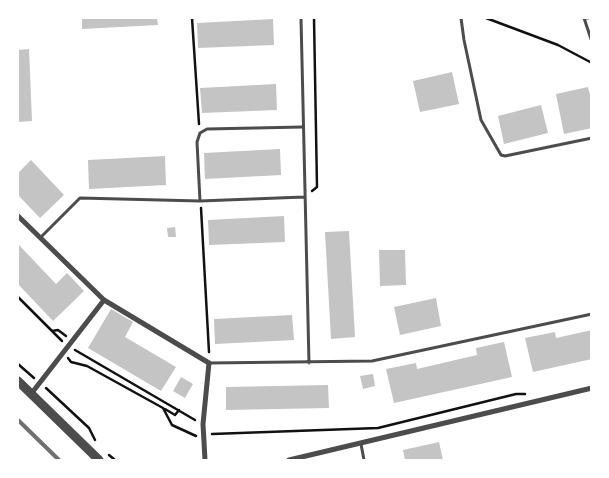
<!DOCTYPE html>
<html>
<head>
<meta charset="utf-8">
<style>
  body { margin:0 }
  #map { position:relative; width:609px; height:478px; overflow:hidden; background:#fff; font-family:Manrope,sans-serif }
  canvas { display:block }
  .frame { position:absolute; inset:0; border:19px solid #fff; pointer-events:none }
</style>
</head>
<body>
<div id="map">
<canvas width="609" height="478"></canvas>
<div class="frame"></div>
</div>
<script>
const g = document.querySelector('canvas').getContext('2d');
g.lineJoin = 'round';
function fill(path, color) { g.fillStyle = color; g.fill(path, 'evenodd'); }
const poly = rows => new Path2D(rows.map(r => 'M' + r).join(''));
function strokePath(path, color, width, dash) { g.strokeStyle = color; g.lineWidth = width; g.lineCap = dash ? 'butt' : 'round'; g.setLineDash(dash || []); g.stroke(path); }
const building = poly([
  [82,18,157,18,158,25,82,29],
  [273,19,274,45,198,48,197,23],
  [29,49,32,121,18,122,18,50],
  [452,72,459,104,420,112,413,81],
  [276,84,277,110,202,113,200,88],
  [588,87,592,103,592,128,564,134,556,94],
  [541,105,548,133,504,144,498,116],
  [280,149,281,175,205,179,204,153],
  [165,156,166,185,89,189,88,160],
  [31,160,64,195,40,218,18,195,18,173],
  [284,216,285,242,209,245,208,220],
  [175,227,176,237,168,237,167,228],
  [349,231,355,337,331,339,325,232],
  [18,244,56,284,67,273,84,291,53,321,18,284],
  [379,250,405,250,406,285,380,286],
  [436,298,441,326,400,335,394,307],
  [111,309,133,322,125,337,176,367,161,391,88,348],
  [292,315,294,340,215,344,214,319],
  [592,330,592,359,533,372,525,338,555,332,556,338],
  [504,342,512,377,394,403,386,369,416,363,417,369,477,355,476,348],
  [373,374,375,386,363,389,360,376],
  [181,377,193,384,185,398,173,391],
  [328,385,329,408,226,410,226,387],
  [439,442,443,460,405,460,403,450]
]);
const path = poly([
  [192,18,199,124],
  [486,18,558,45,592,63],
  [312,191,317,187,314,18],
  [201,208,209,352],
  [18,297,62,341],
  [52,331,58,330,66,336],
  [75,350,195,420],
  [68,358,71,362,87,366,163,408,172,425,196,436],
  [18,364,34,378],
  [46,388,89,428,95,440],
  [165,409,175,415,179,410],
  [212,434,378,428,516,394,525,394],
  [109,455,115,460]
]);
const service = poly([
  [301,18,309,363],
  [461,18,464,40,481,120,501,155,505,156,592,138],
  [588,18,584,18,592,42],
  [200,201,197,142,200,133,207,129,302,127],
  [40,238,80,198,200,201,304,197],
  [210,363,372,361,592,314],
  [361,444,364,460]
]);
const minor = poly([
  [18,216,104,300,209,363,203,424,205,460],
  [31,394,104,300],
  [289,460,592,388]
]);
const tertiary = poly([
  [18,381,99,460]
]);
const rail = poly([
  [18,420,59,460]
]);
fill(building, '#c4c4c4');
strokePath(path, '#111', 2.5);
strokePath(service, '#4c4c4c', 3);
strokePath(minor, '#4c4c4c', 5);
strokePath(tertiary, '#4c4c4c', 9);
strokePath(rail, '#707070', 4);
</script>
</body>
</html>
